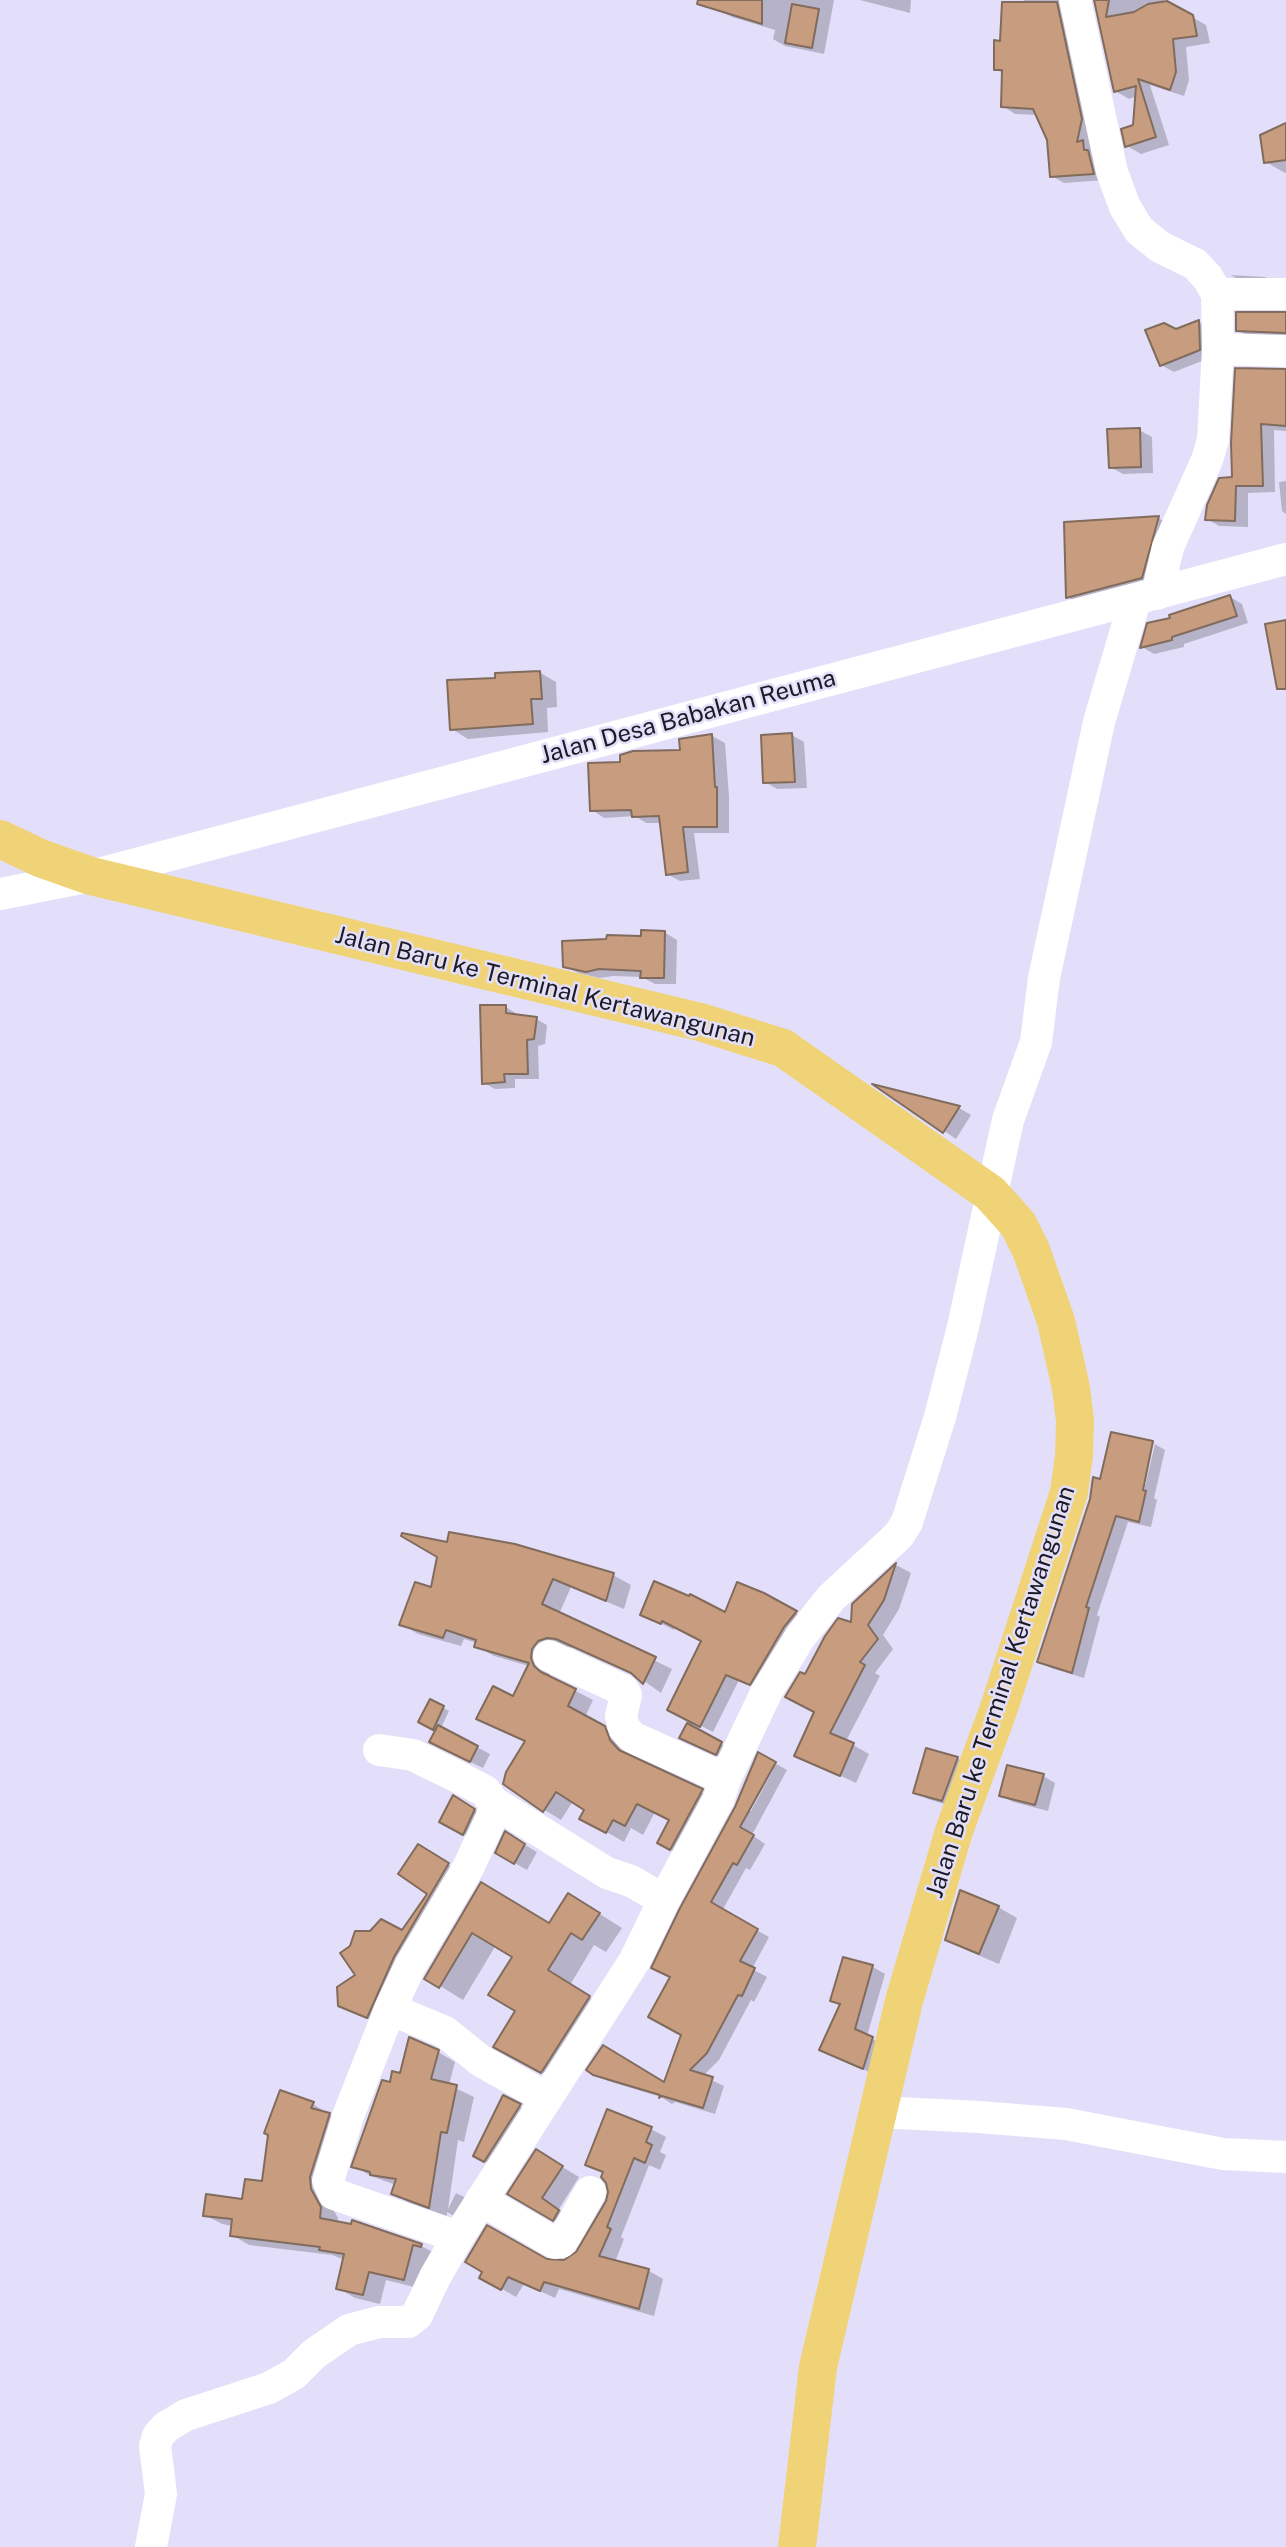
<!DOCTYPE html>
<html>
<head>
<meta charset="utf-8">
<style>
  body { margin:0 }
  canvas { display:block; background:#e3dffa }
</style>
</head>
<body>
<canvas width="1286" height="2547"></canvas>
<script>
const g = document.querySelector('canvas').getContext('2d');
g.lineJoin = 'round';
function fill(path, color) { g.fillStyle = color; g.fill(path, 'evenodd'); }
const poly = rows => new Path2D(rows.map(r => 'M' + r).join(''));
function strokePath(path, color, width, dash) { g.strokeStyle = color; g.lineWidth = width; g.lineCap = dash ? 'butt' : 'round'; g.setLineDash(dash || []); g.stroke(path); }
function drawText(font, color, halo, rows, align = 'center') {
  g.font = font + ' "Public Sans",sans-serif'; g.lineWidth = 5; g.setLineDash([]); g.textBaseline = 'middle'; g.strokeStyle = halo; g.fillStyle = color; for (const [text, x, y, turn = 0] of rows) {
    g.save(); g.translate(x, y); g.rotate((+turn || 0) * Math.PI / 180); g.textAlign = isNaN(turn) ? turn : align; if (halo) g.strokeText(text, 0, 0); g.fillText(text, 0, 0); g.restore();
  }
}
const shadow = poly([
  [721,0,834,0,824,54,785,46,773,39,775,30,732,17,719,10],
  [860,0,911,0,910,13],
  [1024,0,1070,0,1094,127,1090,146,1095,149,1105,180,1064,183,1052,176,1049,139,1038,115,1015,114,1003,106,1004,74,995,69,1002,42],
  [1096,0,1164,0,1164,3,1167,3,1206,25,1210,43,1186,47,1189,80,1184,96,1150,85,1169,145,1141,154,1127,146,1134,127,1137,96,1129,99,1115,91],
  [1286,126,1286,173,1285,173,1266,162],
  [1231,275,1265,277,1273,282,1243,282],
  [1286,314,1286,339,1251,338,1238,330],
  [1199,322,1211,329,1212,357,1174,372,1161,365,1176,331],
  [1286,371,1286,431,1274,430,1275,492,1248,493,1248,527,1219,526,1207,519,1234,479],
  [1139,430,1152,437,1153,473,1123,474,1110,467],
  [1286,481,1286,514,1282,511,1279,482],
  [1158,518,1184,532,1167,592,1093,612,1068,597],
  [1230,597,1242,604,1248,623,1184,644,1184,647,1154,654,1142,647,1173,619],
  [539,672,556,682,557,707,547,708,548,732,468,739,452,729,497,680],
  [792,735,804,742,807,788,777,789,765,782],
  [712,736,725,743,729,796,729,833,694,833,700,879,680,881,667,874,661,823,646,823,635,816,604,818,592,810,622,763,681,752,681,741],
  [664,932,677,940,676,984,655,984,642,977,613,976,600,978,578,973,565,966],
  [506,1007,517,1014,517,1016,536,1019,547,1025,545,1044,538,1046,539,1079,515,1079,515,1088,495,1089,484,1083],
  [881,1088,959,1108,971,1115,956,1139],
  [1112,1434,1153,1443,1165,1450,1154,1498,1157,1500,1151,1527,1128,1522,1097,1615,1100,1617,1084,1678,1051,1668,1039,1661,1101,1482],
  [1151,1444,1155,1444,1142,1499,1139,1498],
  [439,1556,613,1575,631,1585,624,1609,571,1587,559,1614,672,1669,661,1693,637,1676,576,1648,567,1647,548,1668,551,1678,593,1700,585,1717,622,1738,628,1752,637,1761,719,1801,676,1853,659,1843,671,1820,655,1812,643,1835,631,1828,624,1842,582,1818,586,1809,573,1801,561,1820,507,1787,505,1784,527,1742,478,1718,514,1699,529,1666,494,1656,476,1646,477,1643,464,1639,461,1646,418,1634,401,1624,432,1590],
  [896,1565,911,1573,899,1609,883,1635,893,1649,875,1673,880,1676,846,1741,869,1754,856,1783,796,1755,815,1712,805,1676,853,1625,853,1605],
  [763,1595,808,1620,763,1690,739,1680,713,1732,682,1716,703,1641,675,1626,674,1630,642,1614,726,1615],
  [431,1701,449,1711,441,1728,490,1754,483,1768,443,1749,437,1730,421,1721],
  [688,1726,734,1751,729,1761,693,1744],
  [759,1754,787,1770,752,1835,765,1844,750,1870,746,1868,722,1911,769,1937,752,1969,767,1977,754,2002,751,2000,719,2060,703,2076,724,2086,715,2114,675,2102,672,2104,661,2097,608,2081,589,2070,665,2084,683,2034,672,1978],
  [770,1768,773,1770,751,1811,749,1810],
  [957,1758,969,1766,954,1807,928,1799,915,1792],
  [1043,1776,1055,1783,1048,1811,1013,1802,1001,1795],
  [453,1797,487,1817,476,1841,441,1821],
  [506,1834,537,1852,527,1870,497,1853],
  [418,1847,467,1876,386,2028,340,2005,358,1975,403,1933,429,1893],
  [482,1885,549,1925,592,1909,622,1928,606,1952,594,1945,570,1985,612,2011,565,2085,495,2046,517,2011,514,1956,496,1945,463,2000,427,1978],
  [998,1907,1017,1918,999,1964,966,1950,947,1939],
  [844,1959,873,1967,885,1974,867,2036,885,2046,876,2075,834,2056,841,2006,832,2000],
  [438,2052,455,2062,449,2085,474,2097,464,2142,458,2140,448,2209,456,2193,482,2206,466,2223,447,2212,447,2216,410,2203,393,2194,396,2185,371,2176,354,2166,391,2084,401,2075],
  [281,2092,313,2104,346,2125,328,2200,338,2218,337,2223,421,2246,439,2255,430,2253,422,2289,386,2280,380,2304,355,2298,338,2288,345,2260,332,2255,249,2245,232,2235,233,2226,222,2224,205,2215,244,2201,263,2183],
  [504,2097,532,2113,487,2163,475,2156],
  [651,2129,666,2137,660,2152,666,2155,660,2170,649,2165,621,2237,624,2239,615,2262,649,2271,663,2279,654,2316,559,2289,555,2298,524,2284,516,2297,481,2277,545,2261,558,2263,572,2259,608,2202,610,2192,604,2173,587,2164],
  [554,2162,579,2177,559,2209,575,2221,571,2229,510,2193]
]);
const building = poly([
  [698,0,762,0,762,24,697,4,698,0],
  [1094,0,1109,0,1106,17,1134,12,1148,4,1167,1,1193,15,1197,36,1173,39,1176,72,1170,90,1138,79,1156,137,1125,147,1121,129,1133,125,1136,86,1114,92,1094,0],
  [1002,2,1057,2,1082,119,1077,142,1083,140,1084,150,1088,150,1094,174,1050,177,1047,140,1033,109,1001,107,1002,70,994,70,994,40,1000,41,1002,2],
  [792,4,819,9,812,48,785,43,792,4],
  [1286,123,1286,160,1264,163,1260,135,1286,123],
  [1236,312,1286,312,1286,333,1236,331,1236,312],
  [1199,320,1200,350,1160,366,1145,330,1164,323,1176,329,1199,320],
  [1235,368,1286,369,1286,426,1261,424,1263,486,1236,486,1235,521,1205,520,1207,505,1219,478,1232,477,1231,443,1235,368],
  [1140,428,1141,467,1109,468,1107,429,1140,428],
  [1159,516,1142,578,1066,598,1064,522,1159,516],
  [1230,595,1237,616,1172,637,1172,640,1140,648,1147,623,1170,618,1169,615,1230,595],
  [1286,620,1286,689,1277,689,1265,624,1286,620],
  [540,671,542,699,531,699,533,724,450,730,447,680,495,678,495,673,540,671],
  [792,733,795,782,763,783,761,735,792,733],
  [712,734,715,787,717,787,717,827,683,827,688,872,666,875,659,816,632,817,631,810,590,811,588,763,620,762,620,755,633,751,680,750,679,739,712,734],
  [641,930,665,931,664,978,640,978,641,971,599,969,586,972,563,967,562,941,606,939,607,935,641,936,641,930],
  [480,1005,506,1005,506,1013,537,1017,534,1039,527,1040,528,1074,504,1074,505,1082,482,1084,480,1005],
  [872,1084,960,1106,943,1133,872,1084],
  [1111,1432,1153,1441,1143,1490,1146,1491,1139,1522,1116,1516,1086,1607,1089,1608,1072,1673,1037,1662,1090,1499,1093,1477,1100,1479,1111,1432],
  [449,1532,515,1544,614,1573,606,1601,553,1579,542,1604,656,1657,643,1684,631,1673,556,1639,547,1638,538,1641,532,1649,531,1658,534,1666,541,1672,576,1689,568,1706,605,1726,610,1740,619,1750,703,1789,670,1850,657,1843,669,1820,637,1804,625,1826,613,1820,606,1833,579,1819,584,1810,556,1792,543,1812,503,1784,506,1772,525,1741,476,1719,493,1686,513,1696,529,1663,474,1647,476,1640,446,1630,443,1638,399,1625,415,1582,431,1587,437,1557,401,1536,402,1533,447,1542,449,1532],
  [896,1563,884,1600,868,1625,878,1639,860,1662,865,1665,830,1733,854,1743,840,1776,794,1756,814,1712,785,1697,800,1672,805,1674,825,1636,838,1618,851,1622,852,1604,896,1563],
  [654,1581,689,1596,690,1594,725,1612,737,1582,764,1593,797,1611,784,1627,750,1685,726,1675,700,1727,667,1710,701,1641,662,1621,661,1624,640,1615,654,1581],
  [430,1699,444,1706,433,1730,418,1722,430,1699],
  [687,1723,722,1742,716,1755,679,1738,687,1723],
  [438,1725,478,1746,470,1762,429,1742,438,1725],
  [926,1748,958,1757,942,1801,913,1793,926,1748],
  [758,1752,776,1762,740,1827,754,1835,737,1865,733,1863,711,1902,758,1929,740,1961,755,1968,742,1996,738,1995,707,2053,690,2070,713,2077,703,2108,662,2096,659,2098,660,2095,593,2075,586,2070,603,2045,664,2082,681,2035,648,2017,670,1977,651,1968,680,1908,735,1807,758,1752],
  [1007,1765,1044,1774,1035,1805,999,1796,1007,1765],
  [453,1795,475,1809,463,1835,439,1822,453,1795],
  [505,1831,525,1844,514,1864,495,1853,505,1831],
  [418,1844,449,1863,394,1957,367,2018,338,2006,337,1987,355,1975,340,1953,350,1946,355,1931,370,1931,381,1919,402,1930,427,1894,398,1874,418,1844],
  [481,1882,549,1923,568,1893,600,1913,582,1940,571,1933,548,1970,590,1996,541,2073,493,2047,515,2011,488,1995,512,1957,472,1933,439,1988,424,1979,481,1882],
  [960,1890,999,1906,979,1954,945,1940,960,1890],
  [843,1957,873,1965,855,2029,873,2037,863,2069,819,2050,840,2004,830,2001,843,1957],
  [409,2037,439,2050,431,2079,457,2085,447,2133,441,2132,429,2208,391,2194,396,2179,370,2175,370,2172,351,2167,382,2080,390,2082,392,2071,400,2073,409,2037],
  [280,2090,314,2102,311,2108,330,2113,310,2177,311,2189,321,2207,320,2218,351,2224,352,2220,422,2244,421,2247,413,2245,404,2280,369,2272,363,2295,336,2289,344,2254,319,2250,320,2247,230,2236,232,2219,203,2216,206,2194,242,2199,245,2179,262,2181,268,2135,264,2133,280,2090],
  [503,2095,521,2104,484,2162,473,2156,503,2095],
  [607,2109,652,2127,646,2142,652,2145,645,2163,634,2158,607,2227,611,2229,599,2256,649,2269,639,2309,544,2282,540,2291,508,2277,501,2290,479,2278,482,2272,465,2262,487,2225,547,2259,564,2260,576,2252,606,2201,608,2192,606,2183,601,2177,603,2172,585,2165,607,2109],
  [536,2149,563,2166,542,2198,559,2210,553,2221,507,2194,536,2149]
]);
const minor = poly([
  [1075,0,1112,172,1125,207,1139,230,1160,247,1195,264,1208,278,1217,294,1218,349,1213,440,1207,460,1168,547,1157,594],
  [1217,294,1286,294],
  [1218,349,1286,351],
  [0,894,91,876,1286,559],
  [549,1656,623,1690,626,1695,621,1716,624,1728,632,1737,725,1779],
  [379,1750,413,1755,456,1776,485,1791,493,1802,494,1812,468,1868,410,1966,390,2009,348,2116,328,2181,334,2194,458,2237],
  [493,1802,607,1873,631,1881,664,1900],
  [390,2009,445,2032,481,2061,547,2098],
  [878,2112,979,2117,1066,2124,1223,2154,1286,2157],
  [481,2200,555,2243,561,2242,567,2233,590,2192],
  [151,2547,161,2494,155,2446,158,2436,166,2427,186,2415,269,2388,294,2374,314,2354,349,2330,379,2322,408,2322,417,2315,435,2277,458,2237,635,1960,664,1900,719,1798,725,1779,767,1691,800,1637,831,1598,899,1535,907,1522,940,1417,963,1327,1008,1120,1036,1042,1044,978,1099,722,1135,600]
]);
const major = poly([
  [0,839,40,858,91,876,700,1022,783,1048,990,1193,1018,1224,1031,1250,1056,1321,1071,1388,1075,1421,1074,1456,1069,1492,1000,1705,954,1831,904,2001,818,2367,797,2547]
]);
const streetNames = [
  ["Jalan Desa Babakan Reuma",688,717,-15],
  ["Jalan Baru ke Terminal Kertawangunan",545,987,14],
  ["Jalan Baru ke Terminal Kertawangunan",1001,1692,-72]
];
fill(shadow, '#0003');
fill(building, '#c89d7f');
strokePath(building, '#816b5c', 2);
strokePath(minor, '#fff', 32);
strokePath(major, '#efd376', 38);
drawText('24px', '#1c1b24', '#e3dffa', streetNames);
</script>
</body>
</html>
